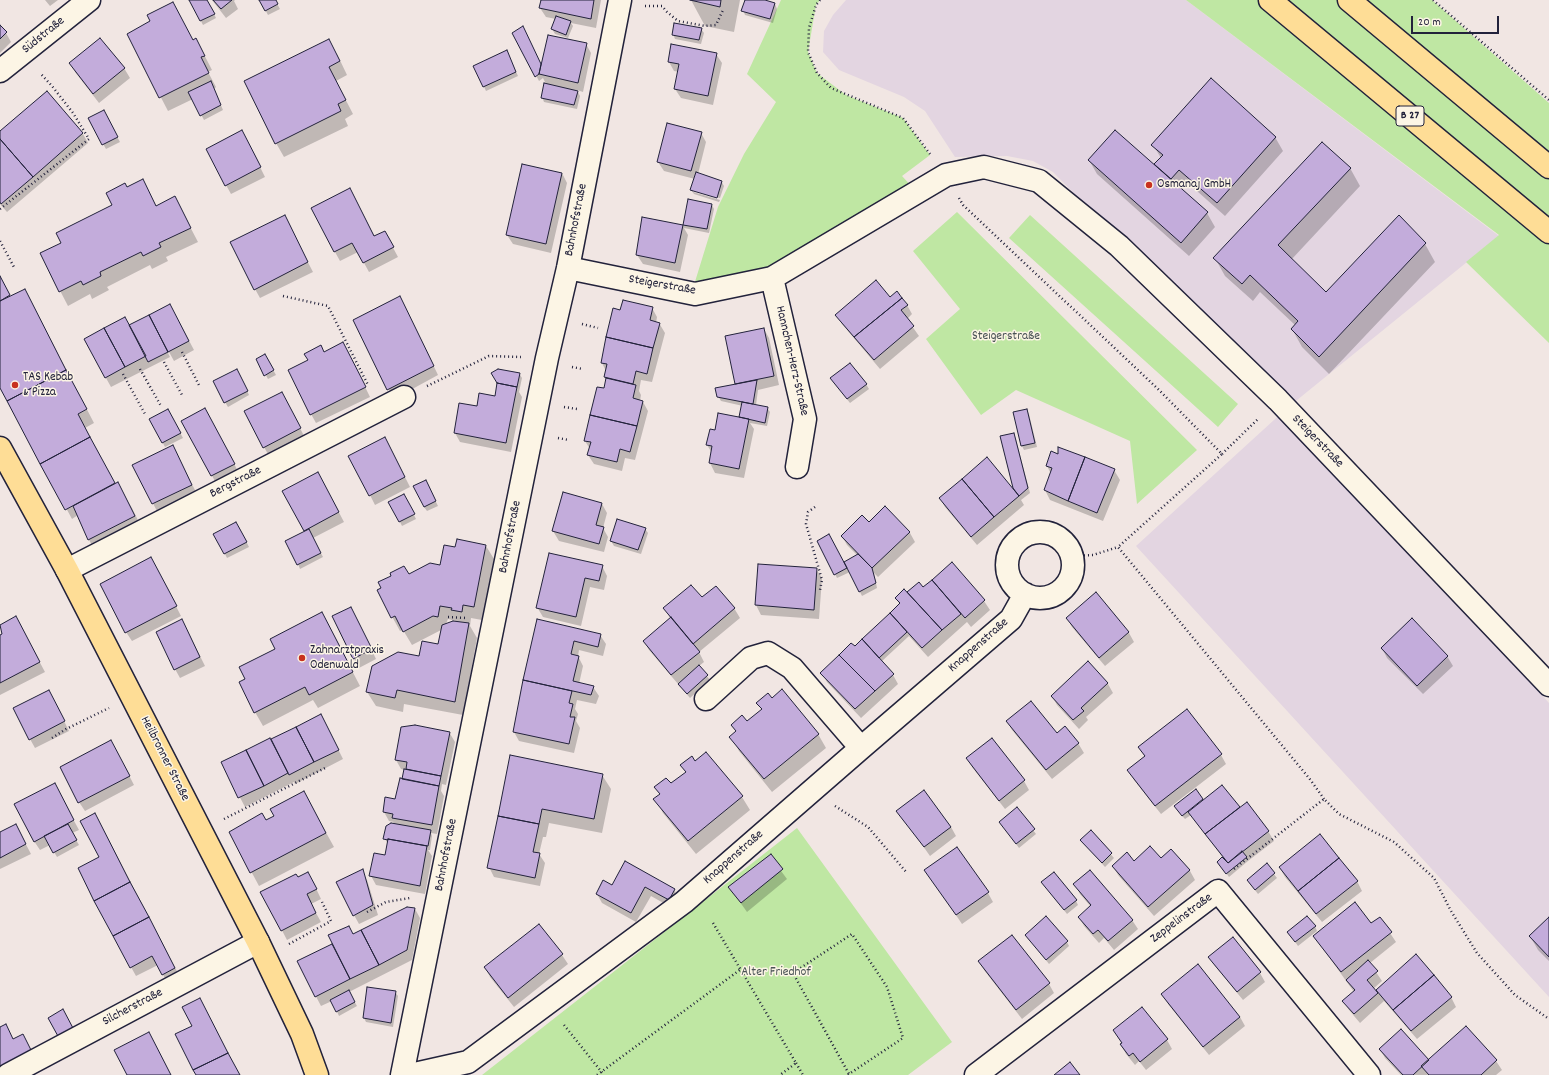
<!DOCTYPE html>
<html>
<head>
<meta charset="utf-8">
<style>
  body { margin:0 }
  #map { position:relative; width:1549px; height:1075px; overflow:hidden; background:#f1e6e3; font-family:Dekko,sans-serif }
  canvas { display:block }
  .scale { position:absolute; left:1411px; top:16px; width:88px; height:18px; box-sizing:border-box; border:2px solid #22223b; border-top:0; padding-left:5px; font-size:12px; line-height:14px; white-space:nowrap; color:#22223b; -webkit-text-stroke:3px #fcf5e5; paint-order:stroke }
</style>
</head>
<body>
<div id="map">
<canvas width="1549" height="1075"></canvas>
<div class="scale">20 m</div>
</div>
<script>
const g = document.querySelector('canvas').getContext('2d');
g.lineJoin = 'round';
function fill(path, color) { g.fillStyle = color; g.fill(path, 'evenodd'); }
const poly = rows => new Path2D(rows.map(r => 'M' + r).join(''));
function strokePath(path, color, width, dash) { g.strokeStyle = color; g.lineWidth = width; g.lineCap = dash ? 'butt' : 'round'; g.setLineDash(dash || []); g.stroke(path); }
function drawText(font, color, halo, rows, align = 'center') {
  g.font = font + ' Dekko,sans-serif'; g.lineWidth = 3; g.setLineDash([]); g.textBaseline = 'middle'; g.strokeStyle = halo; g.fillStyle = color; for (const [text, x, y, turn = 0] of rows) {
    g.save(); g.translate(x, y); g.rotate((+turn || 0) * Math.PI / 180); g.textAlign = isNaN(turn) ? turn : align; if (halo) g.strokeText(text, 0, 0); g.fillText(text, 0, 0); g.restore();
  }
}
const built = poly([
  [846,0,1186,0,1499,236,1286,409,1549,703,1549,997,1136,546,1286,409,1053,172,1033,161,1007,156,955,157,925,111,904,97,839,70,823,52,824,31,833,15]
]);
const green = poly([
  [781,0,820,0,816,5,808,52,817,73,846,95,903,118,930,155,902,176,914,189,768,271,694,285,718,207,744,154,776,102,747,74],
  [1186,0,1432,0,1549,103,1549,343,1466,262,1499,235],
  [957,212,1197,450,1137,504,1130,441,1016,390,981,415,926,339,960,309,913,251],
  [1030,215,1238,404,1218,427,1009,238],
  [797,828,952,1042,908,1075,482,1075]
]);
const shadow = poly([
  [45,0,58,0,50,6],
  [190,0,207,0,216,18,203,25],
  [212,0,235,0,234,1,238,9,226,18],
  [260,0,275,0,280,9,268,15],
  [542,0,601,0,596,28,571,23,573,26,568,38,555,34,552,29,556,19,546,17,540,8],
  [691,0,740,0,734,32,705,26],
  [746,0,761,0,775,4,777,9,773,23,745,15,743,10],
  [152,22,193,41,196,39,212,70,208,72,216,87,214,89,223,110,204,120,193,99,168,111,128,34],
  [0,26,6,33,11,42,0,53],
  [701,29,704,33,701,44,675,39,673,34],
  [525,32,542,67,586,44,591,53,583,92,577,90,580,96,577,109,544,102,542,97,546,84,543,78,539,81,514,33],
  [100,39,124,68,130,78,99,103,75,72,70,63],
  [337,54,347,75,336,81,353,114,345,119,348,126,284,157,276,143],
  [716,54,722,63,713,105,681,98,675,89,679,72,674,71,669,62],
  [509,56,518,76,486,91,474,66],
  [46,92,83,134,88,143,7,212,0,204,0,132],
  [103,111,120,142,106,149,89,119],
  [701,133,706,142,698,174,721,181,724,186,720,198,693,190,693,192,720,200,719,202,694,194,691,190,695,179,664,171,658,162],
  [1275,137,1283,151,1225,216,1188,183,1181,190,1207,213,1215,227,1189,256,1097,174,1089,160,1154,166,1161,158,1153,145],
  [247,141,265,177,231,194,226,185],
  [1350,168,1360,186,1291,260,1326,293,1425,244,1435,262,1329,374,1302,347,1292,329,1295,325,1260,292,1253,301,1225,276,1215,258],
  [562,173,567,183,551,253,513,244,507,235],
  [143,181,157,207,175,198,198,242,166,257,168,261,152,269,150,265,107,287,109,290,92,299,90,294,68,306,41,254,62,244,114,206,127,189],
  [355,199,375,237,390,242,398,257,369,272,358,252,340,261,335,252],
  [689,201,712,205,714,209,709,233,684,228,688,235,680,272,643,264,637,255,643,218,684,226],
  [289,226,313,272,260,298,255,289],
  [0,277,10,296,32,304,94,423,85,428,115,484,117,483,132,508,148,541,103,564,89,540,78,515,72,519,0,386],
  [890,298,907,305,912,314,907,319,919,336,880,369,842,324,837,315],
  [405,307,438,375,394,399,354,320],
  [652,308,657,317,656,323,659,323,665,333,652,382,641,380,639,391,641,395,640,401,643,402,648,411,635,460,625,458,622,471,594,464,588,455,590,449,585,441,607,380,605,377,606,371,602,363,621,312],
  [175,314,194,350,174,361,169,352,168,353,170,357,111,387,106,378,129,326],
  [764,329,769,338,779,385,758,390,756,405,767,408,770,412,767,426,750,423,754,429,744,478,715,473,710,463,712,453,707,445,716,432,740,418,743,406,721,401,718,396,736,385,726,337],
  [348,352,370,397,316,423,311,414,309,361,324,353],
  [265,355,276,375,268,379,257,359],
  [519,373,522,378,519,392,522,397,511,452,460,442,455,433,460,404,477,407,496,397],
  [239,374,249,395,228,407,225,402],
  [831,379,866,384,869,389,850,403],
  [287,402,305,438,269,456,264,447],
  [168,410,183,438,165,447,150,419],
  [1027,410,1029,414,1037,447,1024,450,1022,446,1014,413],
  [210,419,239,473,217,485,183,421],
  [1014,434,1016,439,1030,493,1021,500,1024,505,977,545,945,507,940,498,1014,491,1002,436],
  [390,447,410,487,375,505,370,495],
  [177,455,197,494,158,513,133,465],
  [1059,455,1114,470,1120,480,1103,521,1050,500,1045,490,1051,474,1047,466],
  [323,482,344,522,313,538,323,557,300,569,298,564,305,532,284,491],
  [428,486,438,506,427,511,424,507],
  [406,499,416,519,402,526,390,502],
  [602,504,607,513,603,528,608,537,604,552,559,541,553,531],
  [885,507,910,533,915,542,878,577,874,573,877,588,862,596,850,572,837,578,835,574,844,563,858,556,847,545,842,536,869,523],
  [239,527,249,547,227,558,215,534],
  [645,529,648,533,641,554,614,546,611,541],
  [486,546,494,559,482,620,471,618,470,626,477,638,463,715,404,704,403,712,376,706,367,692,439,645,443,629,412,645,403,630,400,631,378,591,409,575,441,566,456,548],
  [448,619,455,621,446,624],
  [952,563,984,601,990,610,971,627,967,622,928,657,909,636,881,662,893,675,898,684,861,718,827,682,822,673,855,648,900,605,896,598,907,593,919,584,923,589],
  [759,565,816,569,822,578,819,619,761,615,756,605],
  [602,566,607,576,604,590,590,587,581,626,543,617,537,607],
  [156,567,181,616,132,641,126,632],
  [1096,594,1129,633,1134,642,1105,666,1072,627,1067,618],
  [664,608,734,608,740,618,699,652,704,662,699,666,710,680,690,698,649,650,644,641,671,619],
  [322,613,360,686,318,708,313,700,263,726,255,712,246,679,277,649],
  [16,618,45,672,0,695,0,636,3,634,0,626],
  [356,618,376,659,359,668,354,659],
  [537,620,600,635,606,644,603,656,579,650,578,656,583,666,579,684,593,687,599,696,596,704,577,700,575,709,578,714,576,721,580,728,574,753,519,741,514,732],
  [187,630,205,666,180,678,175,669],
  [1382,648,1447,656,1453,666,1423,694,1387,658],
  [1088,663,1108,684,1113,693,1086,717,1088,720,1079,729,1057,705,1052,696],
  [54,701,69,731,35,748,30,739],
  [757,703,818,734,826,748,772,792,739,751,731,737,736,732,732,725,747,722,762,710],
  [321,715,343,759,295,784,294,782,245,807,222,763,271,741],
  [1007,721,1056,734,1078,743,1084,753,1052,779,1012,730],
  [449,732,455,742,446,785,442,784,441,791,444,796,437,834,431,833,432,836,430,850,428,850,432,856,425,894,376,885,371,876,386,856,388,844,385,839,387,826,394,822,389,821,384,812,396,800,405,780,405,770,401,769,396,760],
  [991,739,1024,781,1029,790,1005,809,972,767,967,758],
  [1139,747,1221,755,1226,764,1161,814,1134,780,1129,770,1145,757],
  [116,750,134,785,85,811,79,802],
  [695,762,742,797,750,810,696,854,663,813,655,799,660,795,656,787,671,785,686,773,681,765],
  [602,775,611,789,602,833,549,823,546,837,543,837,539,854,545,863,540,886,494,877,489,867,499,816],
  [1222,786,1239,809,1268,831,1274,841,1248,861,1229,877,1221,866,1223,858,1191,815,1185,819,1178,811,1196,791,1203,801],
  [59,793,79,830,72,833,79,845,57,857,50,845,40,850,34,841],
  [312,807,334,847,259,886,230,832],
  [1017,809,1036,834,1019,848,1000,822],
  [898,811,951,827,956,836,930,856],
  [100,823,180,977,168,984,158,965,136,976,131,967,100,858],
  [1091,832,1114,858,1105,867,1084,844],
  [0,833,21,835,31,854,0,869],
  [1171,850,1190,871,1195,880,1154,916,1118,875,1113,866,1161,859],
  [770,856,787,879,747,912,730,888],
  [626,862,674,889,679,899,674,909,651,896,636,922,602,903,597,894,612,886],
  [1267,865,1277,878,1258,894,1248,881],
  [1280,868,1357,881,1362,891,1322,922,1285,877],
  [362,871,367,880,378,915,359,924,354,915],
  [926,871,988,893,993,902,962,924],
  [298,878,313,882,321,899,311,904,321,922,287,940,262,892],
  [1075,884,1132,920,1138,929,1114,950,1104,938,1099,943,1084,926,1079,917,1091,907,1080,894],
  [1045,886,1076,901,1078,905,1067,914],
  [415,909,420,918,412,960,349,992,357,1006,339,1016,332,1001,321,1006,298,962,353,935],
  [1380,918,1396,942,1370,963,1382,981,1373,989,1376,991,1416,956,1451,997,1456,1007,1417,1039,1384,1001,1360,1023,1349,1010,1343,1001,1354,992,1314,936,1371,925],
  [1549,918,1549,961,1538,950,1530,936],
  [538,925,562,955,568,964,514,1007,490,977,485,967],
  [1315,926,1317,931,1298,946,1291,936],
  [1026,935,1067,942,1069,946,1049,964],
  [1011,936,1049,984,1054,993,1022,1019,984,970,979,961],
  [1210,957,1260,973,1265,982,1243,1000,1215,966],
  [395,992,398,996,393,1027,366,1022,364,1018],
  [1162,994,1240,1017,1245,1026,1209,1055,1168,1004],
  [1466,1028,1496,1061,1502,1070,1496,1075,1401,1075,1385,1058,1380,1049,1429,1061],
  [1114,1031,1167,1040,1172,1049,1146,1070,1139,1061,1135,1065,1126,1054,1121,1045,1122,1044]
]);
const building = poly([
  [189,0,207,0,215,14,200,21,189,0],
  [213,0,232,0,221,9,213,0],
  [259,0,276,0,278,4,265,11,259,0],
  [541,0,594,0,591,19,539,8,541,0],
  [690,0,721,0,720,7,690,0],
  [745,0,765,0,775,3,770,19,741,11,745,0],
  [173,2,193,40,196,38,205,56,201,57,209,73,159,98,127,34,150,21,147,15,173,2],
  [556,16,571,21,566,35,551,29,556,16],
  [674,23,702,28,699,40,672,35,674,23],
  [0,25,7,32,0,39,0,25],
  [523,26,541,64,539,74,535,77,512,33,523,26],
  [548,35,587,43,578,83,539,74,548,35],
  [100,38,125,68,93,94,69,63,100,38],
  [329,39,340,61,329,67,346,100,338,104,341,111,275,144,244,81,329,39],
  [671,44,717,53,708,96,674,89,679,64,668,62,671,44],
  [507,50,516,72,483,87,473,66,507,50],
  [1211,78,1276,137,1217,203,1179,170,1171,179,1154,164,1163,155,1151,145,1211,78],
  [211,81,221,105,200,116,188,92,211,81],
  [544,83,578,91,574,105,541,98,544,83],
  [47,91,83,133,33,177,0,139,0,131,47,91],
  [104,110,118,137,102,145,88,118,104,110],
  [667,123,702,132,691,171,657,162,667,123],
  [242,130,261,167,225,186,206,149,242,130],
  [1115,130,1208,212,1181,243,1088,160,1115,130],
  [0,139,33,177,1,204,0,202,0,139],
  [1322,142,1351,168,1278,245,1326,292,1399,215,1426,243,1319,357,1291,329,1298,321,1250,275,1242,284,1213,258,1322,142],
  [522,164,562,173,546,244,506,235,522,164],
  [696,172,722,181,717,198,690,190,696,172],
  [143,179,156,206,175,196,191,228,159,243,161,247,143,256,141,252,100,272,101,276,83,285,81,281,59,292,40,253,61,243,56,233,112,205,106,193,125,183,127,187,143,179],
  [350,188,374,236,385,231,394,247,363,263,352,243,334,252,311,208,350,188],
  [688,199,712,204,707,229,683,225,688,199],
  [285,215,308,262,254,290,230,242,285,215],
  [642,217,683,225,675,263,636,255,642,217],
  [0,276,10,295,0,301,0,276],
  [876,280,890,297,897,291,902,298,854,337,835,315,876,280],
  [25,289,66,370,7,401,0,388,0,301,25,289],
  [400,296,434,366,387,390,353,320,400,296],
  [902,298,908,305,901,310,914,326,874,360,854,337,902,298],
  [623,300,653,307,650,320,660,323,653,348,606,337,613,308,620,310,623,300],
  [170,304,189,341,168,352,149,315,170,304],
  [149,315,168,352,148,362,129,325,149,315],
  [125,317,146,356,125,367,104,328,125,317],
  [104,328,125,367,105,378,84,339,104,328],
  [764,328,774,376,735,384,725,336,764,328],
  [606,337,653,348,647,374,636,371,633,384,604,377,607,364,601,363,606,337],
  [343,342,366,387,310,415,288,370,308,360,304,354,321,345,324,352,343,342],
  [265,354,274,370,264,376,256,359,265,354],
  [850,363,867,384,847,399,830,378,850,363],
  [237,369,248,391,224,403,213,381,237,369],
  [498,369,520,373,517,387,497,383,491,373,498,369],
  [66,370,87,409,78,414,90,437,40,464,7,401,66,370],
  [606,378,636,385,633,398,643,401,637,426,590,415,597,387,604,388,606,378],
  [757,380,753,404,717,397,715,388,757,380],
  [497,383,517,387,506,443,454,433,459,403,477,406,479,393,495,396,497,383],
  [282,392,301,428,263,448,244,411,282,392],
  [742,402,768,407,765,423,739,417,742,402],
  [205,408,235,464,211,476,181,421,205,408],
  [168,409,181,433,162,443,149,419,168,409],
  [1027,409,1035,443,1021,446,1013,412,1027,409],
  [718,413,749,419,739,469,709,463,712,446,706,445,710,429,715,430,718,413],
  [590,415,637,426,630,452,620,449,617,462,587,455,591,442,584,441,590,415],
  [1014,433,1028,488,1019,496,1013,488,1000,436,1014,433],
  [90,437,115,483,65,510,40,464,90,437],
  [385,437,405,477,369,496,348,456,385,437],
  [173,445,192,485,152,504,132,465,173,445],
  [1058,447,1085,457,1068,501,1044,490,1052,468,1046,466,1051,451,1058,454,1058,447],
  [987,457,1019,496,994,517,962,479,987,457],
  [1085,457,1115,469,1097,513,1068,501,1085,457],
  [318,472,339,512,304,531,282,491,318,472],
  [962,479,994,517,971,537,939,498,962,479],
  [426,480,436,501,424,507,413,486,426,480],
  [118,482,135,516,88,540,73,506,118,482],
  [563,492,602,503,596,525,604,527,599,544,552,531,563,492],
  [404,494,415,514,399,522,388,502,404,494],
  [885,506,910,532,872,568,841,536,862,515,869,522,885,506],
  [617,519,646,528,638,550,610,541,617,519],
  [236,522,247,542,224,554,213,534,236,522],
  [309,529,321,553,297,565,285,541,309,529],
  [829,534,847,568,834,575,817,541,829,534],
  [457,539,486,545,474,607,463,605,462,612,451,610,452,608,440,606,438,617,433,616,403,632,395,616,391,618,377,590,381,588,378,582,391,576,390,573,404,566,409,574,430,563,440,565,444,545,455,547,457,539],
  [549,553,603,565,599,581,585,578,576,617,536,608,549,553],
  [858,554,872,568,876,583,859,592,844,562,858,554],
  [151,557,177,606,125,633,100,584,151,557],
  [952,562,985,600,965,618,932,580,952,562],
  [758,564,817,568,814,610,755,605,758,564],
  [932,580,961,614,942,630,907,592,919,582,923,587,932,580],
  [691,585,702,597,716,586,735,608,693,644,663,608,691,585],
  [904,589,942,630,922,648,890,613,900,603,895,598,904,589],
  [1096,592,1129,632,1099,658,1066,618,1096,592],
  [351,607,372,649,353,659,332,616,351,607],
  [322,612,353,672,309,695,305,687,254,713,239,682,245,679,239,667,275,649,270,639,322,612],
  [890,613,907,632,879,658,862,639,890,613],
  [16,616,40,662,0,683,0,635,2,634,0,625,16,616],
  [671,617,700,652,671,675,643,641,671,617],
  [1412,618,1448,656,1417,686,1381,648,1412,618],
  [182,619,200,657,174,670,156,632,182,619],
  [537,619,601,634,598,647,574,641,571,654,579,656,573,681,594,686,591,695,523,680,537,619],
  [453,621,469,623,455,702,397,690,395,698,366,692,372,666,398,652,419,656,422,641,438,644,442,625,453,621],
  [862,639,894,674,875,691,839,655,851,643,855,646,862,639],
  [839,655,875,691,855,709,820,673,839,655],
  [1088,661,1108,683,1081,708,1084,711,1073,720,1051,696,1088,661],
  [699,665,708,675,687,694,678,684,699,665],
  [523,680,572,691,569,703,573,704,570,717,575,717,569,744,513,732,523,680],
  [782,689,819,734,764,779,729,737,736,731,731,725,742,715,747,721,762,709,756,703,768,693,772,698,782,689],
  [49,690,65,721,29,740,13,708,49,690],
  [1031,701,1057,733,1065,726,1079,743,1046,770,1006,721,1031,701],
  [1187,709,1222,754,1155,806,1127,770,1145,756,1138,747,1187,709],
  [321,714,339,750,314,762,296,727,321,714],
  [415,725,450,732,441,776,406,769,407,762,395,760,401,727,415,725],
  [296,727,314,762,289,775,271,739,296,727],
  [270,738,288,773,264,786,246,750,270,738],
  [992,738,1025,780,999,801,966,758,992,738],
  [111,740,130,776,78,803,60,767,111,740],
  [246,750,264,786,238,798,221,762,246,750],
  [706,752,743,796,688,841,653,799,660,794,654,787,666,778,671,783,686,772,680,765,692,756,695,761,706,752],
  [510,755,603,774,594,819,542,809,539,824,498,816,510,755],
  [404,769,441,776,439,786,402,779,404,769],
  [400,778,439,786,432,825,392,818,393,814,383,812,385,797,395,799,400,778],
  [55,783,74,820,34,842,14,804,55,783],
  [1222,785,1240,807,1205,834,1188,812,1222,785],
  [1196,789,1203,799,1182,816,1174,806,1196,789],
  [924,790,951,827,924,847,896,811,924,790],
  [304,791,326,833,250,873,229,832,262,813,266,820,274,816,270,809,304,791],
  [1247,802,1269,831,1228,863,1205,834,1247,802],
  [1017,807,1035,829,1016,844,999,822,1017,807],
  [95,813,130,882,94,901,78,868,99,857,80,821,95,813],
  [498,816,539,824,533,852,540,853,535,878,487,868,498,816],
  [391,823,431,830,428,846,388,839,388,840,383,839,386,826,391,823],
  [16,824,26,844,0,858,0,832,16,824],
  [68,824,77,840,53,853,44,836,68,824],
  [1091,830,1112,853,1102,863,1080,840,1091,830],
  [1320,834,1339,858,1298,891,1279,867,1320,834],
  [388,839,427,846,420,886,369,876,374,853,385,855,388,839],
  [1150,846,1161,858,1171,849,1190,870,1148,907,1112,866,1127,852,1134,861,1150,846],
  [957,847,989,892,956,915,924,870,957,847],
  [1242,851,1247,857,1226,874,1217,862,1222,857,1228,863,1242,851],
  [771,854,783,869,741,903,728,887,771,854],
  [1339,858,1358,881,1316,914,1298,891,1339,858],
  [625,861,675,889,669,900,645,887,631,913,596,894,603,880,612,885,625,861],
  [1267,863,1275,873,1255,890,1247,880,1267,863],
  [363,869,373,905,353,916,336,882,363,869],
  [1090,870,1133,920,1108,941,1098,930,1093,934,1078,917,1091,905,1073,884,1090,870],
  [308,872,317,889,307,894,316,913,281,931,260,892,296,874,298,877,308,872],
  [1054,872,1077,900,1064,910,1041,882,1054,872],
  [130,882,149,917,113,936,94,901,130,882],
  [1355,902,1371,923,1380,917,1392,932,1341,972,1313,936,1355,902],
  [407,907,415,908,407,950,379,965,361,930,407,907],
  [1046,916,1068,941,1046,960,1025,935,1046,916],
  [1307,916,1316,926,1295,942,1287,932,1307,916],
  [149,917,175,968,162,975,152,956,130,968,113,936,149,917],
  [1549,917,1549,957,1529,936,1549,917],
  [539,924,563,954,508,998,484,967,539,924],
  [349,926,353,934,361,930,379,965,350,979,328,935,349,926],
  [1012,935,1050,983,1016,1010,978,961,1012,935],
  [1233,937,1261,972,1237,992,1208,957,1233,937],
  [332,944,350,979,315,997,297,961,332,944],
  [1416,954,1434,975,1393,1010,1376,990,1416,954],
  [1368,960,1378,971,1367,980,1378,993,1354,1014,1342,1001,1355,990,1346,980,1368,960],
  [1198,964,1240,1017,1203,1047,1161,994,1198,964],
  [1434,975,1452,997,1411,1031,1393,1010,1434,975],
  [367,987,396,991,391,1023,363,1018,367,987],
  [349,990,355,1002,336,1012,330,1000,349,990],
  [200,998,228,1053,193,1070,175,1034,192,1026,182,1007,200,998],
  [1142,1007,1168,1039,1140,1062,1133,1053,1129,1056,1120,1044,1122,1043,1113,1030,1142,1007],
  [63,1009,74,1030,59,1038,48,1018,63,1009],
  [6,1024,13,1039,23,1034,33,1054,0,1071,0,1027,6,1024],
  [1466,1026,1497,1060,1481,1075,1429,1075,1421,1066,1466,1026],
  [1401,1029,1429,1060,1413,1075,1403,1075,1379,1049,1401,1029],
  [149,1032,171,1075,127,1075,114,1050,149,1032],
  [228,1053,240,1075,196,1075,193,1070,228,1053],
  [1070,1062,1080,1075,1054,1075,1070,1062]
]);
const path = poly([
  [820,0,816,5,809,28,808,52,817,73,831,88,903,118,930,154],
  [1433,0,1549,100],
  [645,6,662,6,667,12,678,21,705,26,716,25,723,10],
  [959,198,963,205,1158,389,1222,454,1118,547],
  [0,209,89,139,73,113,52,86,40,73],
  [0,241,15,269],
  [283,296,328,306,368,385],
  [582,324,598,328],
  [182,352,200,387],
  [164,362,182,395],
  [572,367,583,369],
  [140,369,161,406],
  [123,374,145,414],
  [427,386,489,356,521,357],
  [564,407,577,409],
  [558,438,569,440],
  [1222,454,1259,418],
  [815,507,808,512,806,524,822,580,820,590],
  [1072,556,1093,555,1118,547,1309,778,1324,799],
  [448,617,467,618],
  [52,738,66,729,109,708],
  [835,806,868,827,907,873],
  [224,819,325,768],
  [1234,869,1324,799,1339,814,1394,842,1434,878,1451,911,1477,953,1515,995,1549,1019],
  [367,912,386,902,410,898],
  [713,923,796,1063,780,1075],
  [289,944,331,921,322,902],
  [564,1025,604,1075],
  [796,1063,803,1075],
  [597,1075,741,969],
  [848,1075,849,1074,903,1038,887,987,852,934,793,973,849,1074]
]);
const minor = poly([
  [0,71,89,0],
  [568,268,695,294,772,278,946,175,984,167,1039,181,1119,246,1278,400,1549,685],
  [772,278,805,419,797,467],
  '1007 565a33 33 0 1 1 66 0a33 33 0 1 1-66 0Z',
  [67,570,404,397],
  [706,699,751,658,768,653,792,668,861,748],
  [8,1075,258,942],
  [402,1075,547,358,568,268,620,0],
  [410,1075,468,1062,684,902,861,748,1011,619,1025,594],
  [976,1075,1218,891,1369,1075]
]);
const major = poly([
  [0,448,67,570,258,942,302,1034,317,1075]
]);
const highway = poly([
  [1270,0,1549,232],
  [1349,0,1549,167]
]);
const markers = [
  [1149,185,4,"#c8321e"],
  [15,385,4,"#c8321e"],
  [302,658,4,"#c8321e"]
];
const shields = [
  [1410,116,28]
];
const shieldNames = [
  ["B 27",1410,116]
];
const streetNames = [
  ["Südstraße",44,36,-39],
  ["Bahnhofstraße",577,220,-79],
  ["Steigerstraße",662,286,10],
  ["Hannchen-Herz-Straße",791,361,77],
  ["Steigerstraße",1317,442,46],
  ["Bergstraße",236,483,-27],
  ["Bahnhofstraße",511,537,-79],
  ["Knappenstraße",979,646,-41],
  ["Heilbronner Straße",164,759,63],
  ["Bahnhofstraße",447,855,-79],
  ["Knappenstraße",734,858,-41],
  ["Zeppelinstraße",1182,919,-37],
  ["Silcherstraße",133,1008,-28]
];
const poiNames = [
  ["Osmanaj GmbH",1157,185],
  ["TAS Kebab",23,378],
  ["& Pizza",23,393],
  ["Zahnarztpraxis",310,651],
  ["Odenwald",310,666]
];
const parkNames = [
  ["Steigerstraße",1006,337],
  ["Alter Friedhof",776,973]
];
fill(built, '#e3d5e1');
fill(green, '#bfe7a3');
fill(shadow, '#0003');
fill(building, '#c3acdb');
strokePath(building, '#22223b', 1);
strokePath(minor, '#22223b', 25);
strokePath(major, '#22223b', 25);
strokePath(highway, '#22223b', 25);
strokePath(path, '#22223b', 2.5, [1, 3]);
strokePath(minor, '#fcf5e5', 22);
strokePath(major, '#fedd96', 22);
strokePath(highway, '#fedd96', 22);
for (const [x, y, r, color] of markers) { const dot = new Path2D(); dot.arc(x, y, r, 0, 2 * Math.PI); g.fillStyle = color; g.fill(dot); strokePath(dot, '#fcf5e5', 1.5); }
for (const [x, y, w] of shields) { const box = new Path2D(); box.roundRect(x - w / 2, y - 10, w, 20, 3); g.fillStyle = '#fcf5e5'; g.fill(box); strokePath(box, '#22223b', 1); }
drawText('bold 12px', '#22223b', null, shieldNames);
drawText('13px', '#22223b', '#fcf5e5', streetNames);
drawText('13px', '#22223b', '#fcf5e5', poiNames, 'left');
drawText('13px', '#495355', '#fcf5e5', parkNames);
</script>
</body>
</html>
